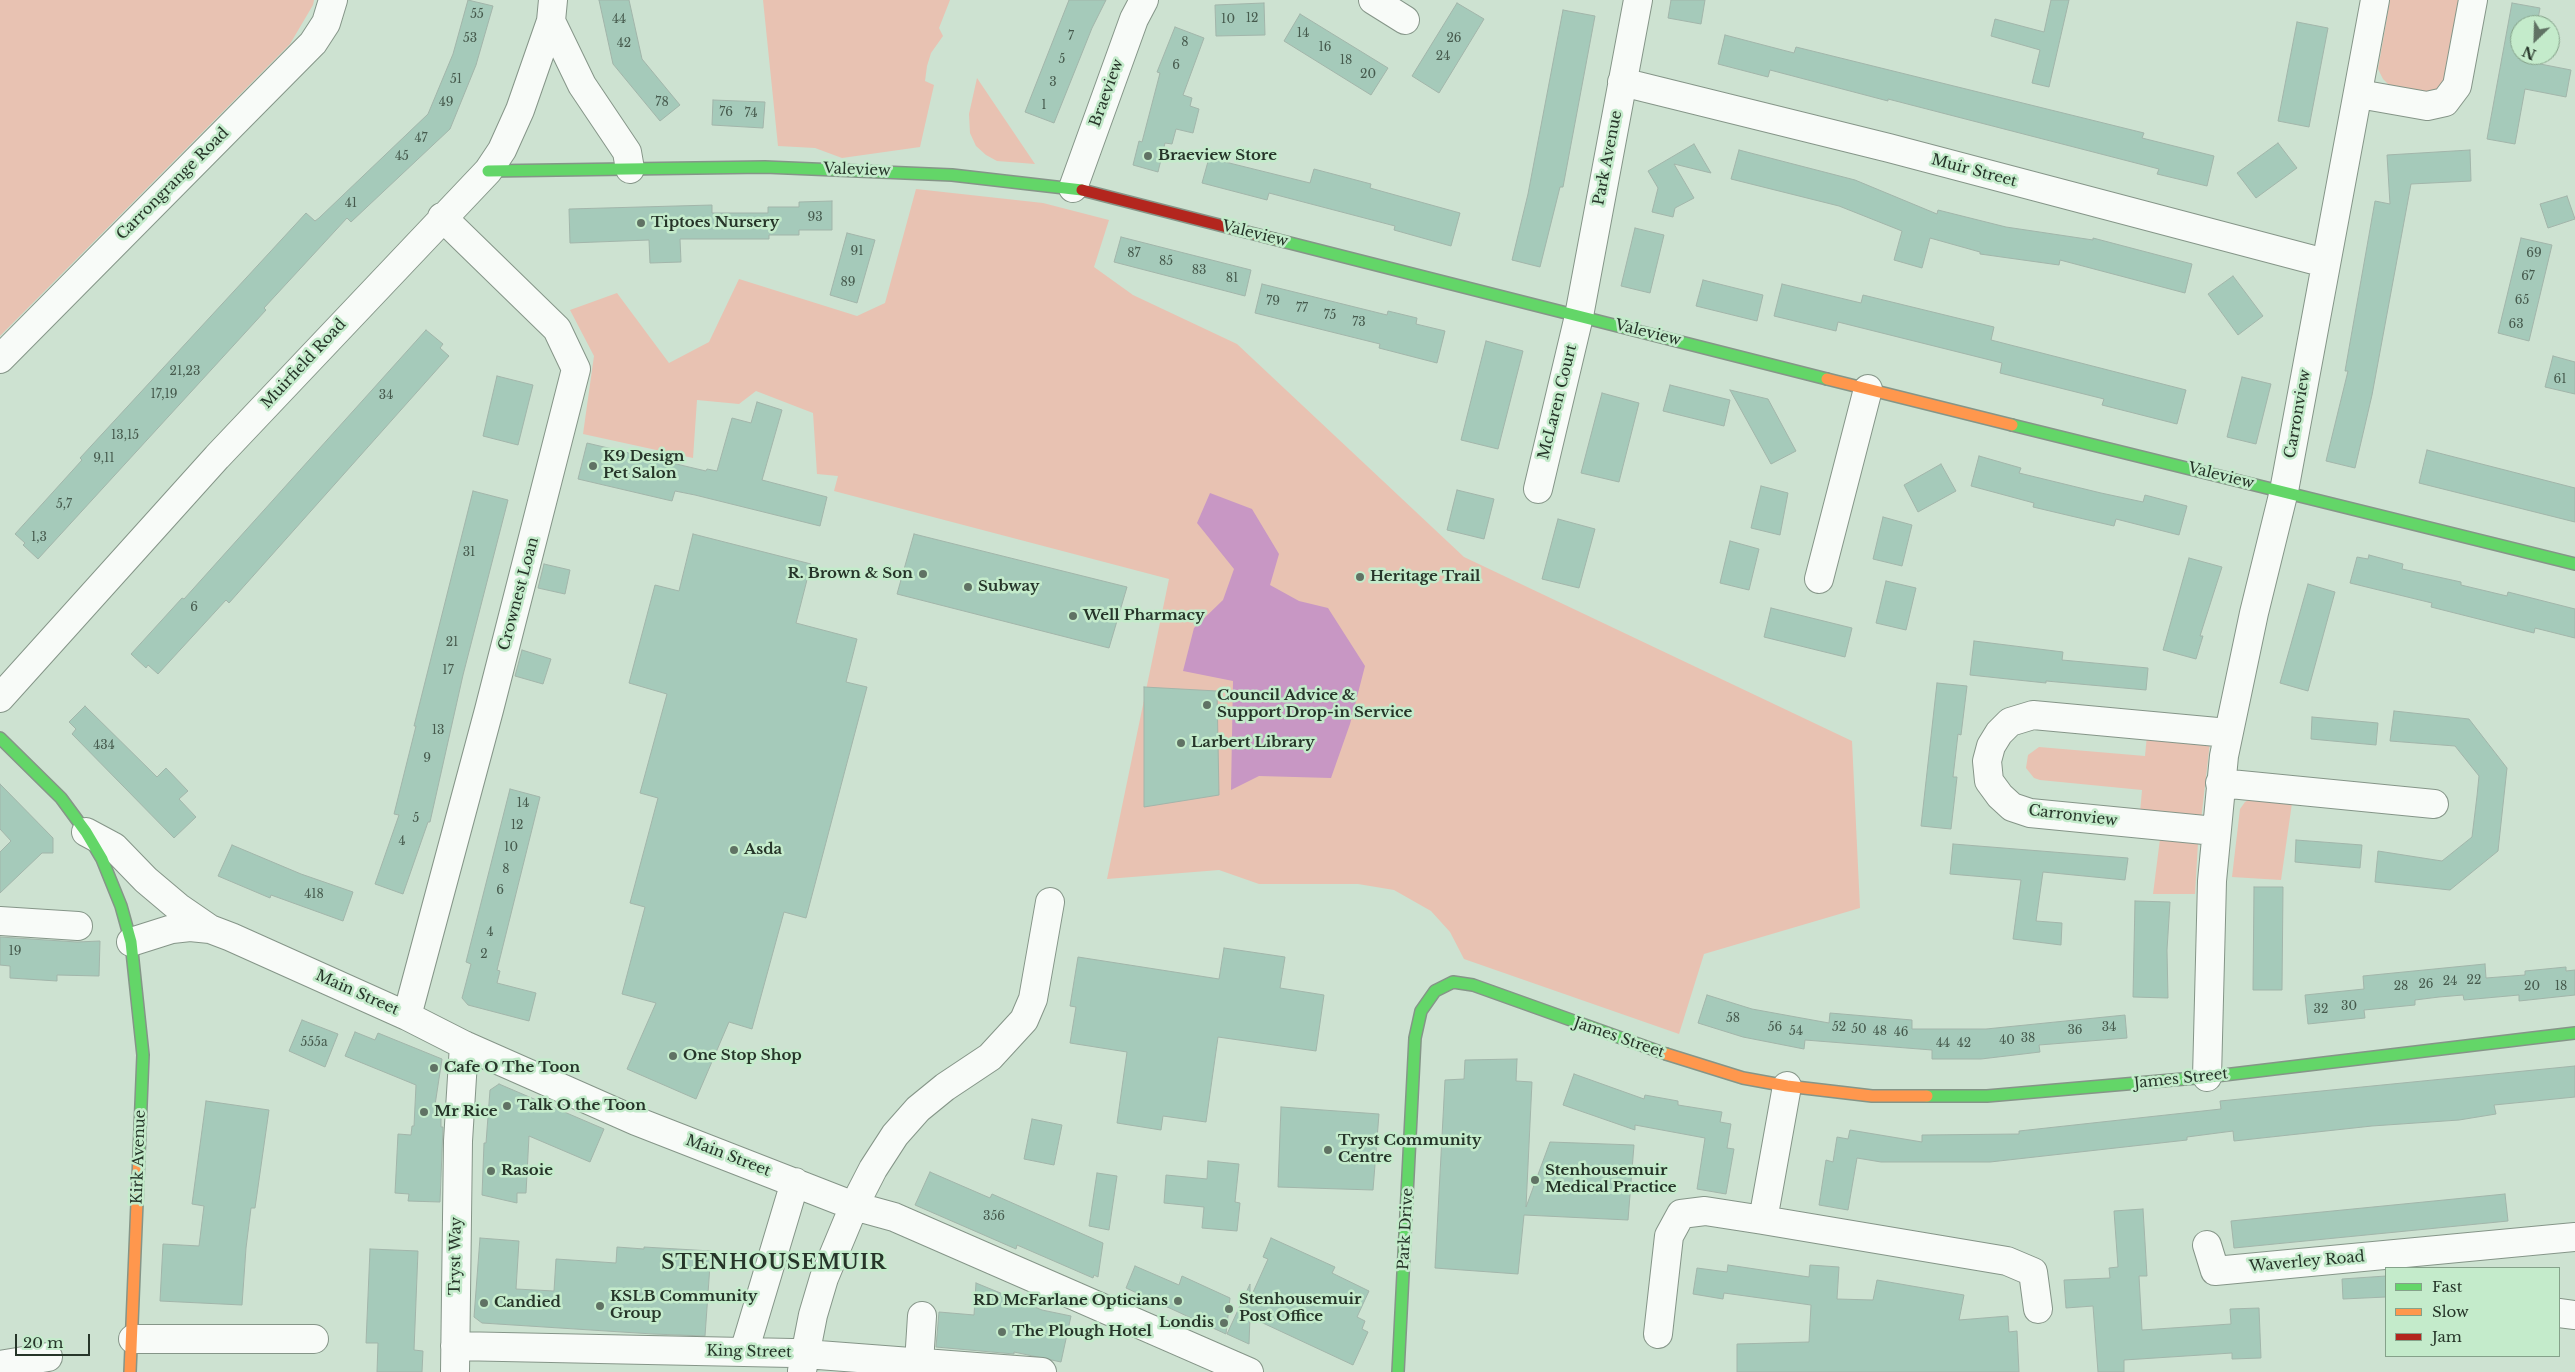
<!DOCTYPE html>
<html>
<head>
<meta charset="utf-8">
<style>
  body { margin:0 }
  #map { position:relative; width:2575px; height:1372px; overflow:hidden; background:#cde2d1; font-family:"Libre Baskerville",serif }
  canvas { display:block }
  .legend { position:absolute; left:2385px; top:1267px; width:175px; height:90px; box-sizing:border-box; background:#c4ebcb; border:1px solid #85a28a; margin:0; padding:6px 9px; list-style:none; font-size:15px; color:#263529 }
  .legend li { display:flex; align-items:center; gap:10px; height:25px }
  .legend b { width:25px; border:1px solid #85a28a }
  .north { position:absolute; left:2510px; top:15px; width:50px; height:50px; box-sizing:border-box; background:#c4ebcb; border:1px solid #85a28a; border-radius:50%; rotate:204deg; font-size:14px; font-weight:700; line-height:20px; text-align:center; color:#263529 }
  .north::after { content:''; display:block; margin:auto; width:18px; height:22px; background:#607264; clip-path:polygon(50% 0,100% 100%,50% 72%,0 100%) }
  .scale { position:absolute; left:15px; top:1334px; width:75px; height:22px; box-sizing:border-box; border:2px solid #263529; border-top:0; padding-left:6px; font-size:15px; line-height:18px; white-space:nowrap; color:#263529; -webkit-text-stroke:4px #c4ebcb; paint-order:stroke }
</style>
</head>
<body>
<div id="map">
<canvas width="2575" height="1372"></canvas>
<ul class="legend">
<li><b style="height:6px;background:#63d668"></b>Fast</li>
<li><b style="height:6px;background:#ff974d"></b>Slow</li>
<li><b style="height:6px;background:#b3261e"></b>Jam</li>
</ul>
<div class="north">N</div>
<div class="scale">20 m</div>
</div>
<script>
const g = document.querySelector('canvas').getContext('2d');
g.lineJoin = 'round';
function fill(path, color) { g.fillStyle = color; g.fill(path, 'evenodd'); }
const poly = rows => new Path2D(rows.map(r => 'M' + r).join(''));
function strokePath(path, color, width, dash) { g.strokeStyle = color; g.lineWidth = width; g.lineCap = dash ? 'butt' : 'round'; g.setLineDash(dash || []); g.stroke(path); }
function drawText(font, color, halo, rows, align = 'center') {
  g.font = font + ' "Libre Baskerville",serif'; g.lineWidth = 5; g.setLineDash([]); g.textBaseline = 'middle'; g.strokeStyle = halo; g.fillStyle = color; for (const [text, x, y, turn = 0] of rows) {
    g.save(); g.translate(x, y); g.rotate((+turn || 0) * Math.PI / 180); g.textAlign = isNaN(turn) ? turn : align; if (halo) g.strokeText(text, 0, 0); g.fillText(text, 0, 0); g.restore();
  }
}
const green = poly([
  [0,0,314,0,313,5,290,44,0,336],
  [763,0,950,0,939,28,943,36,931,53,927,66,925,81,934,85,920,147,842,158,815,148,778,146],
  [2390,0,2463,0,2447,82,2438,94,2391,87,2383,79,2378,69],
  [977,78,1035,164,997,161,986,155,976,146,970,133,969,114],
  [916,189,1043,203,1109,220,1094,267,1133,295,1237,344,1464,557,1852,741,1860,908,1704,954,1679,1034,1464,959,1450,932,1431,911,1394,890,1358,884,1259,884,1219,870,1107,879,1169,579,834,491,838,476,817,474,813,413,756,391,739,404,697,400,693,458,583,434,594,356,570,310,617,293,669,363,709,342,739,279,857,316,885,303],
  [2147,735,2210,742,2201,820,2140,813,2142,790,2040,780,2034,778,2026,768,2028,755,2039,747,2145,756],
  [2252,798,2292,803,2281,880,2232,877,2240,809,2245,802],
  [2160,839,2198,843,2195,894,2153,894]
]);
const water = poly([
  [1210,493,1252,509,1279,554,1270,585,1299,601,1328,608,1365,666,1350,724,1331,778,1259,776,1231,790,1233,681,1183,671,1194,628,1223,600,1234,569,1197,523]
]);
const building = poly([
  [468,0,493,6,476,65,450,129,351,222,347,218,264,308,266,310,38,559,23,545,25,543,15,534,82,460,80,458,306,213,315,221,319,218,428,114,453,54,468,0],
  [599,0,629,0,642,59,680,105,660,121,613,64,599,0],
  [1069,0,1106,0,1092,28,1054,123,1025,112,1069,0],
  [1671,0,1705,0,1701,24,1668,18,1671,0],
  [2051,0,2069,0,2049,87,2032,83,2040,50,1991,36,1995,19,2044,32,2051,0],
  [1264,3,1265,35,1216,36,1215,5,1264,3],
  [1457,3,1484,19,1439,93,1412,76,1457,3],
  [2512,3,2540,8,2537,25,2520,25,2520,55,2531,55,2530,62,2571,70,2566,97,2525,89,2515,144,2487,139,2512,3],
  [1563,10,1595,16,1563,187,1560,187,1540,267,1512,260,1528,194,1563,10],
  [1300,14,1388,68,1371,95,1284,41,1300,14],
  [2297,22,2328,28,2309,127,2278,121,2297,22],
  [1175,27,1204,38,1183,95,1192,98,1190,106,1199,109,1193,133,1176,129,1172,144,1165,143,1158,172,1133,165,1139,141,1142,142,1160,73,1157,72,1175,27],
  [1725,35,1794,53,1796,47,2144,133,2142,138,2214,156,2207,186,2157,174,2159,169,1888,99,1888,101,1770,70,1768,77,1718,64,1725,35],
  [713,100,765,102,763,128,712,125,713,100],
  [2278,143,2297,168,2256,198,2237,173,2278,143],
  [1694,144,1711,173,1674,164,1694,198,1675,208,1673,217,1652,212,1658,188,1648,171,1694,144],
  [1739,150,1855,180,1937,214,1938,210,2006,227,2093,240,2093,238,2192,264,2185,293,2060,260,2059,265,1980,254,1980,252,1930,238,1922,268,1894,260,1902,231,1839,206,1731,179,1739,150],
  [2470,150,2471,181,2411,184,2372,395,2355,468,2326,461,2348,371,2345,371,2375,201,2390,204,2387,155,2470,150],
  [1209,158,1310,183,1314,169,1371,184,1370,188,1460,213,1451,246,1394,230,1395,226,1269,193,1267,200,1202,183,1209,158],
  [2567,196,2575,219,2548,228,2540,204,2567,196],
  [832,201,832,230,799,230,799,235,769,235,769,239,680,239,681,262,650,263,649,240,570,243,569,209,712,205,712,213,768,213,768,207,799,207,799,202,832,201],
  [1635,228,1664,235,1650,293,1621,286,1635,228],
  [847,233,875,240,857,303,830,295,847,233],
  [1121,237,1251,270,1245,296,1114,262,1121,237],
  [2521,238,2552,245,2529,341,2498,333,2521,238],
  [2233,276,2263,316,2238,335,2208,294,2233,276],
  [1703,280,1763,295,1757,321,1696,306,1703,280],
  [1262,284,1387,315,1388,311,1417,318,1416,324,1445,331,1437,363,1379,348,1380,344,1255,313,1262,284],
  [1782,284,1861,303,1863,295,1994,327,1991,340,2186,390,2177,424,2102,405,2104,399,2000,373,2002,363,1838,322,1836,331,1774,316,1782,284],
  [426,330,443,344,440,348,449,356,229,603,226,600,158,674,148,665,146,668,131,654,182,598,184,599,426,330],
  [1486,341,1523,351,1498,449,1461,440,1486,341],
  [2553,356,2575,362,2575,394,2545,387,2553,356],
  [497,376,533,385,518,445,483,436,497,376],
  [2242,377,2271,384,2256,444,2227,437,2242,377],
  [1670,385,1730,400,1724,426,1663,411,1670,385],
  [1730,390,1768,399,1796,451,1771,464,1730,390],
  [1602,393,1639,403,1619,482,1581,473,1602,393],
  [757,402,782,410,762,480,827,497,820,526,695,495,675,491,672,501,578,479,587,443,706,471,707,469,717,471,732,418,751,423,757,402],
  [2427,450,2575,488,2575,522,2419,483,2427,450],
  [1979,456,2021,468,2019,473,2101,493,2143,502,2145,495,2187,506,2179,535,2116,519,2114,526,2071,516,2033,507,2034,503,1971,486,1979,456],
  [1941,464,1956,491,1918,512,1904,485,1941,464],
  [1761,486,1788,493,1780,535,1751,528,1761,486],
  [1457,490,1494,499,1484,539,1447,530,1457,490],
  [473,491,508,500,463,675,430,822,428,822,403,894,375,884,399,815,394,814,416,726,414,726,473,491],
  [1883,517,1912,525,1902,566,1873,559,1883,517],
  [1558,519,1595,529,1579,588,1542,579,1558,519],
  [693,534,811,564,796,623,857,639,846,682,867,687,806,918,784,912,752,1029,729,1022,696,1099,627,1069,656,1003,622,994,645,907,630,903,658,798,640,793,667,694,629,683,655,585,679,591,693,534],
  [914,534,1127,587,1109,648,897,594,914,534],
  [1730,541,1759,549,1749,590,1720,583,1730,541],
  [2369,555,2403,564,2402,569,2461,582,2461,585,2507,596,2508,592,2575,609,2575,638,2535,628,2534,633,2431,607,2432,603,2350,583,2357,557,2368,559,2369,555],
  [2189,558,2222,567,2200,636,2203,636,2196,659,2163,650,2189,558],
  [544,564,570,570,565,594,538,588,544,564],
  [1886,581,1916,588,1906,630,1876,623,1886,581],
  [2308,584,2335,592,2308,691,2280,683,2308,584],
  [1771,608,1852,628,1845,657,1764,637,1771,608],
  [1974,641,2063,652,2062,660,2148,668,2146,690,2046,681,2046,683,1970,675,1974,641],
  [522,650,551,659,543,684,515,676,522,650],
  [1937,683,1967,686,1961,735,1958,734,1953,777,1957,777,1951,829,1921,826,1937,683],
  [1144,687,1217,691,1219,795,1144,807,1144,687],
  [85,706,157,777,166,768,188,791,179,799,196,817,174,838,72,734,76,729,69,722,85,706],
  [2394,711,2469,719,2507,768,2498,851,2450,890,2375,882,2378,851,2442,861,2472,837,2477,796,2479,776,2455,746,2390,741,2394,711],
  [2312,717,2378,723,2376,745,2311,739,2312,717],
  [0,784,53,838,53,853,42,853,0,893,0,852,11,841,0,829,0,784],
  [510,789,540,797,497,970,500,971,497,983,536,993,529,1021,468,1005,462,998,471,964,466,962,510,789],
  [2296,840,2362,845,2360,868,2295,862,2296,840],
  [1953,844,2128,858,2125,880,2043,872,2036,921,2062,923,2061,945,2013,939,2021,880,1950,874,1953,844],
  [232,845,301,874,353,892,343,921,271,895,270,898,218,876,232,845],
  [2254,887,2283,887,2282,990,2253,990,2254,887],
  [2135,901,2170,902,2167,950,2168,998,2133,997,2135,901],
  [0,937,77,942,100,941,99,976,57,975,57,981,10,978,10,966,0,965,0,937],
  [1224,948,1285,957,1280,988,1324,995,1316,1051,1218,1037,1206,1122,1163,1116,1161,1130,1117,1123,1127,1052,1070,1043,1076,1007,1070,1006,1078,957,1219,979,1224,948],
  [2485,964,2486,978,2525,975,2525,971,2566,967,2566,971,2575,970,2575,995,2519,1001,2519,995,2464,1000,2463,995,2439,997,2415,1000,2415,1005,2364,1010,2365,1018,2308,1024,2305,995,2364,989,2363,976,2485,964],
  [1707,995,1752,1009,1829,1023,1830,1013,1912,1020,1912,1029,1986,1029,2125,1015,2127,1038,2039,1045,2040,1052,1981,1059,1932,1059,1932,1050,1805,1040,1804,1049,1743,1037,1698,1023,1707,995],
  [302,1020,338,1034,325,1067,289,1051,302,1020],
  [355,1032,375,1040,378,1033,442,1059,435,1105,441,1105,441,1127,443,1127,440,1202,408,1201,409,1194,395,1193,398,1134,411,1135,412,1126,414,1126,416,1085,345,1056,355,1032],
  [1517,1059,1516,1081,1532,1082,1526,1207,1550,1142,1634,1145,1628,1220,1524,1215,1518,1274,1435,1268,1445,1080,1464,1079,1465,1060,1517,1059],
  [2575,1066,2575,1097,2494,1105,2496,1114,2459,1120,2372,1126,2234,1141,2233,1131,2187,1137,2187,1140,1990,1162,1881,1162,1857,1158,1848,1210,1819,1205,1826,1160,1833,1162,1837,1137,1848,1139,1850,1130,1922,1142,1922,1135,2019,1134,2019,1131,2221,1109,2220,1101,2575,1066],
  [1574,1074,1644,1099,1645,1095,1678,1101,1678,1105,1722,1112,1720,1122,1731,1124,1727,1148,1734,1149,1726,1194,1697,1189,1705,1138,1635,1125,1635,1130,1563,1105,1574,1074],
  [499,1084,604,1129,590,1162,529,1136,526,1193,517,1193,517,1203,482,1195,484,1143,486,1143,490,1090,499,1084],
  [206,1101,269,1110,255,1208,251,1208,246,1248,242,1305,160,1301,163,1244,199,1246,204,1206,192,1204,206,1101],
  [1281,1107,1379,1114,1373,1190,1278,1187,1281,1107],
  [1032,1119,1062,1125,1054,1165,1024,1159,1032,1119],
  [1208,1161,1239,1164,1235,1202,1240,1203,1237,1231,1202,1228,1204,1207,1164,1203,1166,1175,1207,1179,1208,1161],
  [930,1172,990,1198,992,1194,1103,1243,1098,1277,1094,1275,1093,1278,1017,1245,1016,1249,915,1205,930,1172],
  [1097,1173,1117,1176,1109,1230,1089,1226,1097,1173],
  [2505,1194,2508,1221,2234,1248,2231,1221,2505,1194],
  [2143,1209,2147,1276,2139,1276,2142,1330,2231,1324,2230,1309,2259,1308,2261,1358,2232,1359,2232,1353,2124,1360,2124,1372,2098,1372,2093,1306,2066,1308,2064,1280,2110,1278,2109,1268,2118,1267,2114,1211,2143,1209],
  [480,1238,519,1241,516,1289,554,1291,556,1259,616,1263,617,1247,644,1249,644,1247,711,1251,705,1336,653,1334,482,1323,474,1317,480,1238],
  [1271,1238,1335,1267,1332,1273,1369,1291,1357,1317,1365,1321,1362,1329,1368,1332,1353,1365,1250,1317,1249,1344,1227,1334,1250,1284,1250,1299,1268,1259,1263,1257,1271,1238],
  [370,1249,418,1251,414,1350,423,1351,422,1372,377,1372,378,1343,366,1343,370,1249],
  [1728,1265,1809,1277,1810,1265,1839,1267,1837,1299,1873,1300,1877,1280,1964,1295,1959,1320,2008,1316,2009,1332,2017,1331,2019,1372,1737,1372,1737,1344,1809,1342,1811,1305,1724,1293,1723,1299,1693,1294,1697,1268,1727,1272,1728,1265],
  [1135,1266,1179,1285,1182,1276,1230,1298,1226,1334,1126,1288,1135,1266],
  [2386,1276,2386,1297,2343,1299,2342,1279,2386,1276],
  [976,1283,1042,1310,1071,1316,1061,1362,1014,1352,1014,1354,936,1347,939,1312,974,1315,976,1283]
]);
const street = poly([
  [1373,0,1405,20],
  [551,21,582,85,627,152,630,169],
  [1622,82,1889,148,2325,263],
  [2359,94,2427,106,2445,102,2457,86,2473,0],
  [1073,188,1134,19,1144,0],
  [0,359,313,43,326,23,333,0],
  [1538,489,1579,316,1638,0],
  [1819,579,1868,389],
  [0,698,217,457,488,171,502,150,520,110,551,21,553,0],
  [2220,783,2434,804],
  [2215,831,2030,813,2012,807,2000,796,1989,781,1987,761,1991,746,1999,733,2010,722,2033,715,2228,733],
  [86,832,114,847,146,880,178,907,210,929],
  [0,921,78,926],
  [131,942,172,929,190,927,210,929,231,937,407,1016,464,1045,636,1121,854,1206,894,1217,1249,1372],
  [407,1016,489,710,576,369,557,329,442,217],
  [2207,1077,2212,881,2224,756,2254,613,2284,491,2375,0],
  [1787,1086,1763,1220,2007,1261,2033,1272,2038,1309],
  [2207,1245,2215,1271,2575,1237],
  [2559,1313,2575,1315],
  [1658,1334,1669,1236,1681,1214,1705,1211,1763,1220],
  [133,1339,314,1339],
  [455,1346,792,1353,1042,1372],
  [744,1352,795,1182],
  [919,1363,922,1316],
  [0,1365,48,1357],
  [802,1371,813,1315,824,1278,854,1206,873,1169,895,1135,918,1109,945,1087,990,1057,1024,1020,1033,999,1050,902],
  [455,1372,458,1141,464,1045]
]);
const fast = poly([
  [488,171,765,167,952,175,1082,190],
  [1274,239,1827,379],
  [2012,425,2575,564],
  [0,738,61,798,86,832,102,859,121,906,131,942,143,1055,139,1154],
  [1927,1096,1987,1096,2207,1077,2575,1033],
  [1398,1372,1415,1038,1421,1011,1435,991,1453,982,1473,985,1666,1054]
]);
const slow = poly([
  [1827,379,2012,425],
  [1666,1054,1743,1078,1787,1086,1872,1096,1927,1096],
  [130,1372,139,1154]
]);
const jam = poly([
  [1082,190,1274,239]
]);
const markers = [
  [1148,156,5,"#607264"],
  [641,223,5,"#607264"],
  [593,466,5,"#607264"],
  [923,574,5,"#607264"],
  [1360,577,5,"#607264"],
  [968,587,5,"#607264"],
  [1073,616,5,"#607264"],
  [1207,705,5,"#607264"],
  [1181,743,5,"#607264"],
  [734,850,5,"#607264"],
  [673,1056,5,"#607264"],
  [434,1068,5,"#607264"],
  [507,1106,5,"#607264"],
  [424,1112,5,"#607264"],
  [1328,1150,5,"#607264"],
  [491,1171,5,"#607264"],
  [1535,1180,5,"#607264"],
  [1178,1301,5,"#607264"],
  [484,1303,5,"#607264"],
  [600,1306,5,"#607264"],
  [1229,1309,5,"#607264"],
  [1224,1323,5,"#607264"],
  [1002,1332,5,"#607264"]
];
const numberNames = [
  ["55",477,15],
  ["12",1252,19],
  ["44",619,20],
  ["10",1228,20],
  ["14",1303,34],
  ["7",1071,37],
  ["53",470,39],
  ["26",1454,39],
  ["8",1185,43],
  ["42",624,44],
  ["16",1325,48],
  ["24",1443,57],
  ["5",1062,60],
  ["18",1346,61],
  ["6",1176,66],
  ["20",1368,75],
  ["51",456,80],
  ["3",1053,83],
  ["49",446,103],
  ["78",662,103],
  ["1",1044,106],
  ["76",726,113],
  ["74",751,114],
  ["47",421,139],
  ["45",402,157],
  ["41",351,204],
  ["93",815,218],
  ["91",857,252],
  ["87",1134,254],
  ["69",2534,254],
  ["85",1166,262],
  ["83",1199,271],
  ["67",2528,277],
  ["81",1232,279],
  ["89",848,283],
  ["65",2522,301],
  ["79",1273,302],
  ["77",1302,309],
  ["75",1330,316],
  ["73",1359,323],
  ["63",2516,325],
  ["21,23",185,372],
  ["61",2560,380],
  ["17,19",164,395],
  ["34",386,396],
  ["13,15",125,436],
  ["9,11",104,459],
  ["5,7",64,505],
  ["1,3",39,538],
  ["31",469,553],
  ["6",194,608],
  ["21",452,643],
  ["17",448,671],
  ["13",438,731],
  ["434",104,746],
  ["9",427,759],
  ["14",523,804],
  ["5",416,819],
  ["12",517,826],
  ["4",402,842],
  ["10",511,848],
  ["8",506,870],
  ["6",500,891],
  ["418",314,895],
  ["4",490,933],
  ["19",15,952],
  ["2",484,955],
  ["22",2474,981],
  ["24",2450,982],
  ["26",2426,985],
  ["28",2401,987],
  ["20",2532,987],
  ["18",2561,987],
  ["30",2349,1007],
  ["32",2321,1010],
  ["58",1733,1019],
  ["56",1775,1028],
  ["52",1839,1028],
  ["34",2109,1028],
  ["50",1859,1030],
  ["36",2075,1031],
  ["54",1796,1032],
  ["48",1880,1032],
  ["46",1901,1033],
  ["38",2028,1039],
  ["40",2007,1041],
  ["555a",314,1043],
  ["44",1943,1044],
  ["42",1964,1044],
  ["356",994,1217]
];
const streetNames = [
  ["Braeview",1107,93,-70],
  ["Park Avenue",1608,158,-79],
  ["Valeview",857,170,2],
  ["Muir Street",1974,171,15],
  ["Carrongrange Road",173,184,-45],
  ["Valeview",1255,234,14],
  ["Valeview",1648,333,14],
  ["Muirfield Road",304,364,-47],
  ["McLaren Court",1558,402,-76],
  ["Carronview",2298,414,-80],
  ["Valeview",2221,476,14],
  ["Crownest Loan",519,594,-75],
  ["Carronview",2073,816,7],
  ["Main Street",357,993,24],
  ["James Street",1619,1038,19],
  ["James Street",2181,1079,-6],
  ["Main Street",728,1156,21],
  ["Kirk Avenue",139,1157,-88],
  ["Park Drive",1406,1229,-87],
  ["Tryst Way",456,1256,-89],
  ["Waverley Road",2307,1262,-5],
  ["King Street",749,1352,1]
];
const poiNames = [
  ["Braeview Store",1158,156],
  ["Tiptoes Nursery",651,223],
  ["K9 Design",603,457],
  ["Pet Salon",603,474],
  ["R. Brown & Son",913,574,"right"],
  ["Heritage Trail",1370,577],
  ["Subway",978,587],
  ["Well Pharmacy",1083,616],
  ["Council Advice &",1217,696],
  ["Support Drop-in Service",1217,713],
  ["Larbert Library",1191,743],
  ["Asda",744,850],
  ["One Stop Shop",683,1056],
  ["Cafe O The Toon",444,1068],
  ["Talk O the Toon",517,1106],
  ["Mr Rice",434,1112],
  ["Tryst Community",1338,1141],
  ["Centre",1338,1158],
  ["Rasoie",501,1171],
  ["Stenhousemuir",1545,1171],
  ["Medical Practice",1545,1188],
  ["KSLB Community",610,1297],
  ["Group",610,1314],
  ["Stenhousemuir",1239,1300],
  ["Post Office",1239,1317],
  ["RD McFarlane Opticians",1168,1301,"right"],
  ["Candied",494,1303],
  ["Londis",1214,1323,"right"],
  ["The Plough Hotel",1012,1332]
];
const districtNames = [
  ["STENHOUSEMUIR",774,1263]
];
fill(green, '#e8c2b2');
fill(water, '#c897c4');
fill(building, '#a5caba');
strokePath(building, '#a2b5aa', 1);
strokePath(street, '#859588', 30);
strokePath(fast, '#859588', 14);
strokePath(slow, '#859588', 14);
strokePath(jam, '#859588', 14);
strokePath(street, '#f8fbf8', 28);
strokePath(fast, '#63d668', 11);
strokePath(slow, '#ff974d', 11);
strokePath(jam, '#b3261e', 11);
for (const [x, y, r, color] of markers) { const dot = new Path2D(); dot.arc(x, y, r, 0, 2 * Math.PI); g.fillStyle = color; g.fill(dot); strokePath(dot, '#c4ebcb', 2); }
drawText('12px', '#465a4d', null, numberNames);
drawText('15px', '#263529', '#c4ebcb', streetNames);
drawText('bold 15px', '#263529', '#c4ebcb', poiNames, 'left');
g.letterSpacing = '1px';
drawText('bold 20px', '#263529', '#c4ebcb', districtNames);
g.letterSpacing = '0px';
</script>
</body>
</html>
